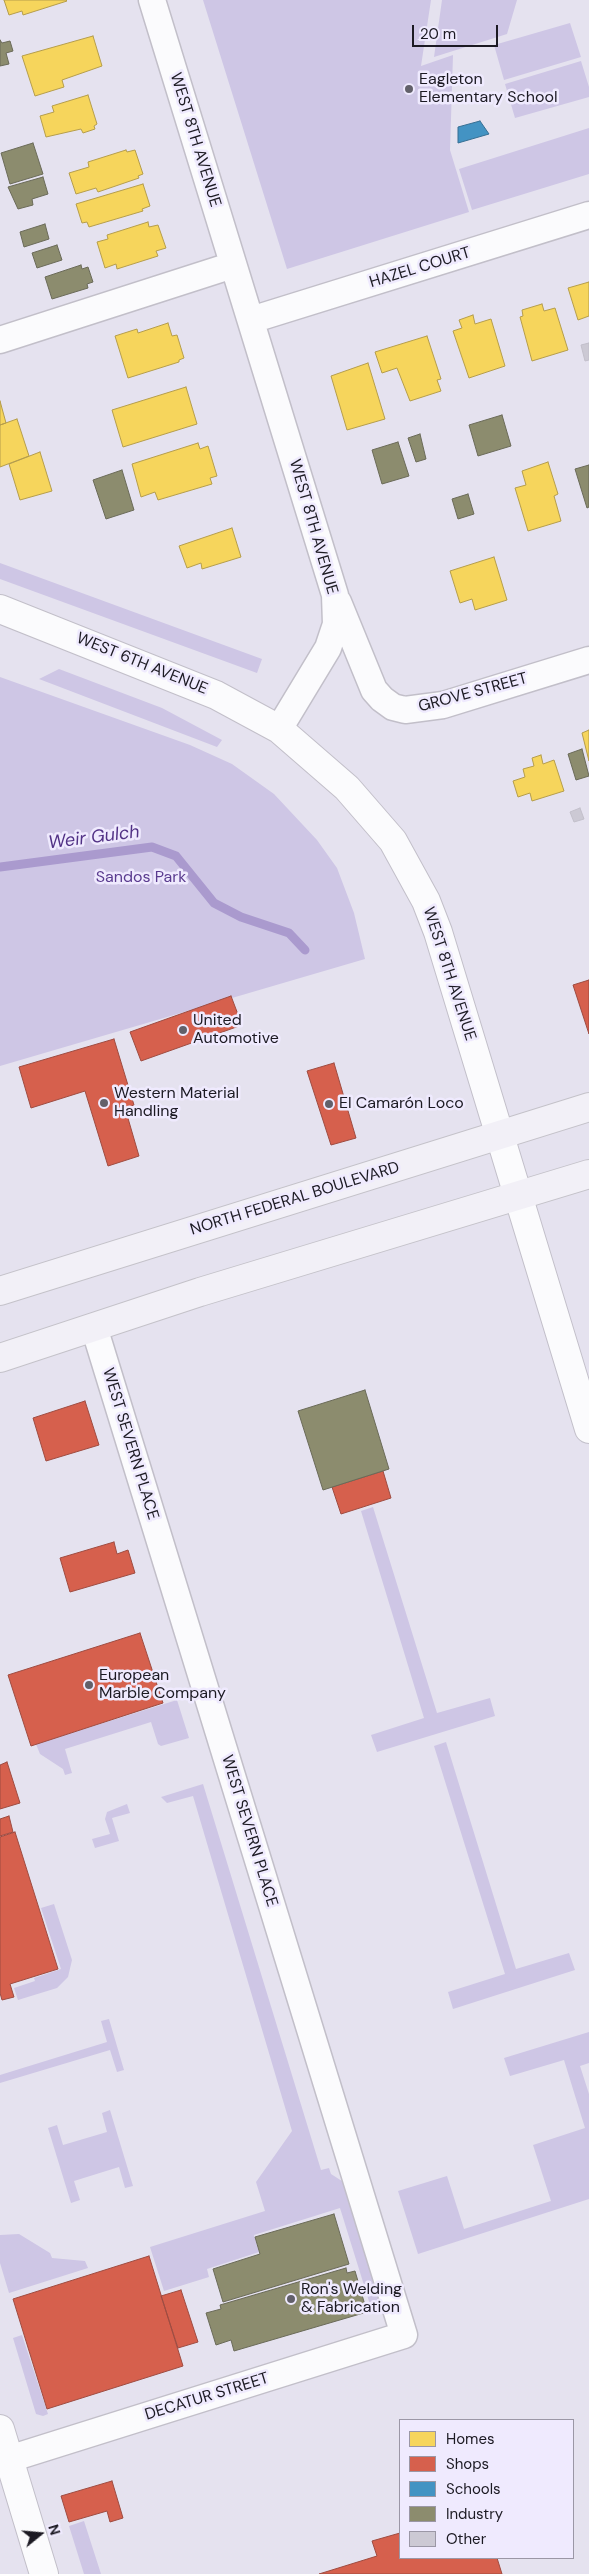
<!DOCTYPE html>
<html>
<head>
<meta charset="utf-8">
<style>
  body { margin:0 }
  #map { position:relative; width:589px; height:2574px; overflow:hidden; background:#e5e2ef; font-family:"DM Sans",sans-serif }
  canvas { display:block }
  .legend { position:absolute; left:399px; top:2419px; width:175px; height:140px; box-sizing:border-box; background:#efeafe; border:1px solid #9b97a6; margin:0; padding:6px 9px; list-style:none; font-size:15px; color:#1c1a23 }
  .legend li { display:flex; align-items:center; gap:10px; height:25px }
  .legend b { width:25px; border:1px solid #9b97a6 }
  .north { position:absolute; left:15px; top:2509px; width:50px; height:50px; -webkit-text-stroke:4px #efeafe; paint-order:stroke; rotate:73deg; font-size:14px; font-weight:700; line-height:20px; text-align:center; color:#1c1a23 }
  .north::after { content:''; display:block; margin:auto; width:18px; height:22px; background:#1c1a23; clip-path:polygon(50% 0,100% 100%,50% 72%,0 100%) }
  .scale { position:absolute; left:412px; top:25px; width:86px; height:22px; box-sizing:border-box; border:2px solid #1c1a23; border-top:0; padding-left:6px; font-size:15px; line-height:18px; white-space:nowrap; color:#1c1a23; -webkit-text-stroke:4px #efeafe; paint-order:stroke }
</style>
</head>
<body>
<div id="map">
<canvas width="589" height="2574"></canvas>
<ul class="legend">
<li><b style="height:14px;background:#f6d55c"></b>Homes</li>
<li><b style="height:14px;background:#d6604d"></b>Shops</li>
<li><b style="height:14px;background:#4393c3"></b>Schools</li>
<li><b style="height:14px;background:#8c8c6e"></b>Industry</li>
<li><b style="height:14px;background:#ccc9d4"></b>Other</li>
</ul>
<div class="north">N</div>
<div class="scale">20 m</div>
</div>
<script>
const g = document.querySelector('canvas').getContext('2d');
g.lineJoin = 'round';
function fill(path, color) { g.fillStyle = color; g.fill(path, 'evenodd'); }
const poly = rows => new Path2D(rows.map(r => 'M' + r).join(''));
function strokePath(path, color, width, dash) { g.strokeStyle = color; g.lineWidth = width; g.lineCap = dash ? 'butt' : 'round'; g.setLineDash(dash || []); g.stroke(path); }
function drawText(font, color, halo, rows, align = 'center') {
  g.font = font + ' "DM Sans",sans-serif'; g.lineWidth = 5; g.setLineDash([]); g.textBaseline = 'middle'; g.strokeStyle = halo; g.fillStyle = color; for (const [text, x, y, turn = 0] of rows) {
    g.save(); g.translate(x, y); g.rotate((+turn || 0) * Math.PI / 180); g.textAlign = isNaN(turn) ? turn : align; if (halo) g.strokeText(text, 0, 0); g.fillText(text, 0, 0); g.restore();
  }
}
const green = poly([
  [203,0,431,0,421,66,453,55,450,150,469,212,287,269],
  [442,0,517,0,507,34,434,57],
  [570,23,581,57,504,80,494,45],
  [581,61,589,87,589,97,515,118,505,84],
  [589,128,589,174,472,210,459,169],
  [0,563,262,659,257,673,0,579],
  [59,669,162,708,222,740,217,747,39,679],
  [0,677,190,745,232,764,274,794,317,840,337,868,354,913,365,959,0,1066],
  [373,1507,437,1713,490,1698,495,1716,377,1752,371,1735,424,1718,361,1511],
  [177,1700,189,1738,161,1746,158,1744,151,1722,65,1749,72,1773,65,1775,63,1769,40,1754,36,1744],
  [446,1742,516,1969,569,1953,575,1970,453,2009,448,1992,505,1974,434,1746],
  [203,1784,321,2170,329,2168,331,2174,345,2183,384,2307,372,2311,340,2208,254,2235,259,2252,207,2269,209,2277,164,2291,150,2247,265,2211,256,2182,292,2131,193,1796,167,1803,161,1797],
  [127,1804,130,1813,112,1818,119,1841,95,1848,92,1839,110,1834,105,1819,107,1812],
  [54,1904,72,1960,68,1977,57,1988,18,2000,14,1988,35,1981,34,1978,61,1969,41,1908],
  [109,2019,124,2070,117,2072,110,2050,0,2083,0,2075,107,2042,101,2021],
  [589,2032,589,2063,580,2066,589,2094,589,2199,418,2254,398,2191,447,2176,464,2229,551,2201,533,2145,585,2128,564,2060,510,2076,504,2058],
  [110,2110,133,2186,125,2188,119,2167,74,2181,80,2200,71,2203,48,2128,57,2125,63,2145,107,2132,102,2113],
  [19,2234,50,2253,52,2258,85,2261,88,2268,9,2293,0,2263,0,2235],
  [22,2335,48,2414,43,2416,36,2414,13,2338],
  [84,2521,101,2574,84,2574,69,2526]
]);
const homes = poly([
  [4,0,66,0,67,1,23,15,22,11,9,15,4,0],
  [93,36,102,66,62,80,64,87,35,96,22,56,93,36],
  [88,95,97,124,94,126,95,129,83,133,81,129,46,137,40,116,54,112,52,106,88,95],
  [126,150,127,152,135,150,143,174,138,176,139,178,98,192,96,188,76,194,69,173,89,167,88,162,126,150],
  [143,184,150,206,142,209,143,211,89,227,87,222,82,223,76,204,143,184],
  [148,222,149,227,158,225,166,248,156,251,158,256,117,269,116,264,105,268,97,242,108,239,107,235,148,222],
  [589,282,589,316,578,320,568,288,589,282],
  [542,304,544,311,555,308,568,350,532,361,520,317,523,316,522,310,542,304],
  [473,315,475,324,491,319,505,366,469,378,453,331,462,328,459,320,473,315],
  [168,323,172,336,177,335,184,358,179,360,179,362,128,378,115,336,137,329,138,333,168,323],
  [427,336,441,379,437,380,441,391,410,401,397,368,382,373,375,352,427,336],
  [368,363,385,419,347,430,331,376,368,363],
  [186,387,197,424,123,447,112,410,186,387],
  [0,401,6,423,0,425,0,401],
  [17,419,29,456,0,467,0,425,17,419],
  [198,443,200,449,208,446,217,476,210,478,212,484,158,500,155,492,141,497,132,464,198,443],
  [40,452,52,491,20,500,9,464,40,452],
  [548,462,558,494,554,496,561,521,528,531,515,488,526,485,522,471,548,462],
  [232,528,241,557,202,569,201,563,187,568,179,546,232,528],
  [494,557,507,600,475,610,472,599,460,603,450,571,494,557],
  [589,730,589,761,582,733,589,730],
  [541,755,543,764,554,760,564,791,532,801,530,793,518,797,513,781,525,777,523,769,534,766,532,758,541,755]
]);
const shops = poly([
  [589,980,589,1034,573,985,589,980],
  [231,996,242,1025,141,1061,130,1032,231,996],
  [114,1039,134,1105,125,1108,139,1156,108,1166,85,1091,31,1108,19,1067,114,1039],
  [334,1063,356,1138,331,1145,307,1071,334,1063],
  [85,1401,99,1445,46,1461,33,1418,85,1401],
  [383,1471,391,1498,341,1514,332,1487,383,1471],
  [114,1542,117,1554,128,1550,135,1573,70,1592,60,1558,114,1542],
  [140,1633,163,1703,31,1746,8,1675,140,1633],
  [7,1762,20,1803,0,1809,0,1765,7,1762],
  [9,1816,13,1832,0,1836,0,1819,9,1816],
  [15,1832,58,1969,10,1984,14,1997,2,2000,0,1993,0,1837,15,1832],
  [149,2256,183,2366,47,2409,13,2299,149,2256],
  [181,2290,198,2342,178,2348,161,2296,181,2290],
  [112,2481,123,2518,110,2522,107,2511,69,2522,61,2496,112,2481],
  [400,2533,400,2558,497,2558,502,2574,319,2574,377,2556,372,2541,400,2533]
]);
const schools = poly([
  [480,121,489,134,458,143,458,127,480,121]
]);
const industry = poly([
  [0,40,2,43,10,41,13,51,6,53,9,64,0,66,0,40],
  [33,143,43,174,10,184,1,153,33,143],
  [43,177,48,194,32,199,33,205,18,209,8,187,43,177],
  [45,224,49,239,24,247,20,232,45,224],
  [57,245,62,260,37,268,32,253,57,245],
  [81,265,82,269,88,267,93,282,87,284,88,288,52,299,45,277,81,265],
  [502,415,511,446,478,456,469,425,502,415],
  [420,434,426,459,416,462,408,438,420,434],
  [398,442,409,476,382,484,372,450,398,442],
  [589,465,589,507,587,508,575,469,589,465],
  [122,470,134,510,106,519,93,480,122,470],
  [468,494,474,514,458,519,452,499,468,494],
  [582,749,589,776,576,780,568,754,582,749],
  [365,1390,389,1469,323,1490,298,1411,365,1390],
  [334,2214,349,2264,223,2302,213,2269,260,2254,255,2237,334,2214],
  [346,2268,347,2273,355,2271,367,2312,234,2351,231,2340,216,2345,206,2313,221,2309,220,2305,346,2268]
]);
const stream = poly([
  [0,867,152,847,176,856,214,903,241,917,289,933,305,950]
]);
const building = poly([
  [589,343,589,360,585,361,581,345,589,343],
  [580,808,584,819,574,822,570,812,580,808]
]);
const minor = poly([
  [152,0,335,595,336,624,328,648,279,729],
  [251,320,589,215],
  [0,340,233,265],
  [338,602,374,690,382,699,393,707,405,710,443,705,589,660],
  [9,2459,404,2335,94,1327]
]);
const tertiary = poly([
  [0,2429,44,2574]
]);
const secondary = poly([
  [0,609,216,695,279,729,347,788,393,841,426,901,438,932,589,1429]
]);
const primary = poly([
  [0,1291,589,1107],
  [0,1358,200,1292,589,1174]
]);
const markers = [
  [409,89,5,"#62606a"],
  [183,1030,5,"#62606a"],
  [104,1103,5,"#62606a"],
  [329,1104,5,"#62606a"],
  [89,1685,5,"#62606a"],
  [291,2299,5,"#62606a"]
];
const poiNames = [
  ["Eagleton",419,80],
  ["Elementary School",419,98],
  ["United",193,1021],
  ["Automotive",193,1039],
  ["Western Material",114,1094],
  ["Handling",114,1112],
  ["El Camarón Loco",339,1104],
  ["European",99,1676],
  ["Marble Company",99,1694],
  ["Ron's Welding",301,2290],
  ["& Fabrication",301,2308]
];
const streetNames = [
  ["WEST 8TH AVENUE",195,140,73],
  ["HAZEL COURT",420,268,-17],
  ["WEST 8TH AVENUE",313,527,74],
  ["WEST 6TH AVENUE",142,664,22],
  ["GROVE STREET",473,693,-15],
  ["WEST 8TH AVENUE",449,974,72],
  ["NORTH FEDERAL BOULEVARD",295,1199,-17],
  ["WEST SEVERN PLACE",130,1444,73],
  ["WEST SEVERN PLACE",249,1831,73],
  ["DECATUR STREET",207,2397,-17]
];
const parkNames = [
  ["Sandos Park",141,878]
];
const waterNames = [
  ["Weir Gulch",94,838,-7]
];
fill(green, '#cec6e5');
fill(homes, '#f6d55c');
strokePath(homes, '#b59d4b', 1);
fill(shops, '#d6604d');
strokePath(shops, '#9e4b40', 1);
fill(schools, '#4393c3');
strokePath(schools, '#376f93', 1);
fill(industry, '#8c8c6e');
strokePath(industry, '#6a6a58', 1);
strokePath(stream, '#aa9ace', 9);
fill(building, '#ccc9d4');
strokePath(building, '#c2bfca', 1);
strokePath(minor, '#c2bfc9', 29);
strokePath(tertiary, '#c2bfc9', 30);
strokePath(secondary, '#c2bfc9', 30);
strokePath(primary, '#c4c2c9', 30);
strokePath(minor, '#fbfbfd', 26);
strokePath(tertiary, '#fbfbfd', 28);
strokePath(secondary, '#fbfbfd', 28);
strokePath(primary, '#f2f0f7', 28);
for (const [x, y, r, color] of markers) { const dot = new Path2D(); dot.arc(x, y, r, 0, 2 * Math.PI); g.fillStyle = color; g.fill(dot); strokePath(dot, '#efeafe', 2); }
drawText('16px', '#1c1a23', '#efeafe', poiNames, 'left');
drawText('16px', '#1c1a23', '#efeafe', streetNames);
drawText('16px', '#5a3b8f', '#efeafe', parkNames);
drawText('italic 18px', '#513185', '#efeafe', waterNames);
</script>
</body>
</html>
